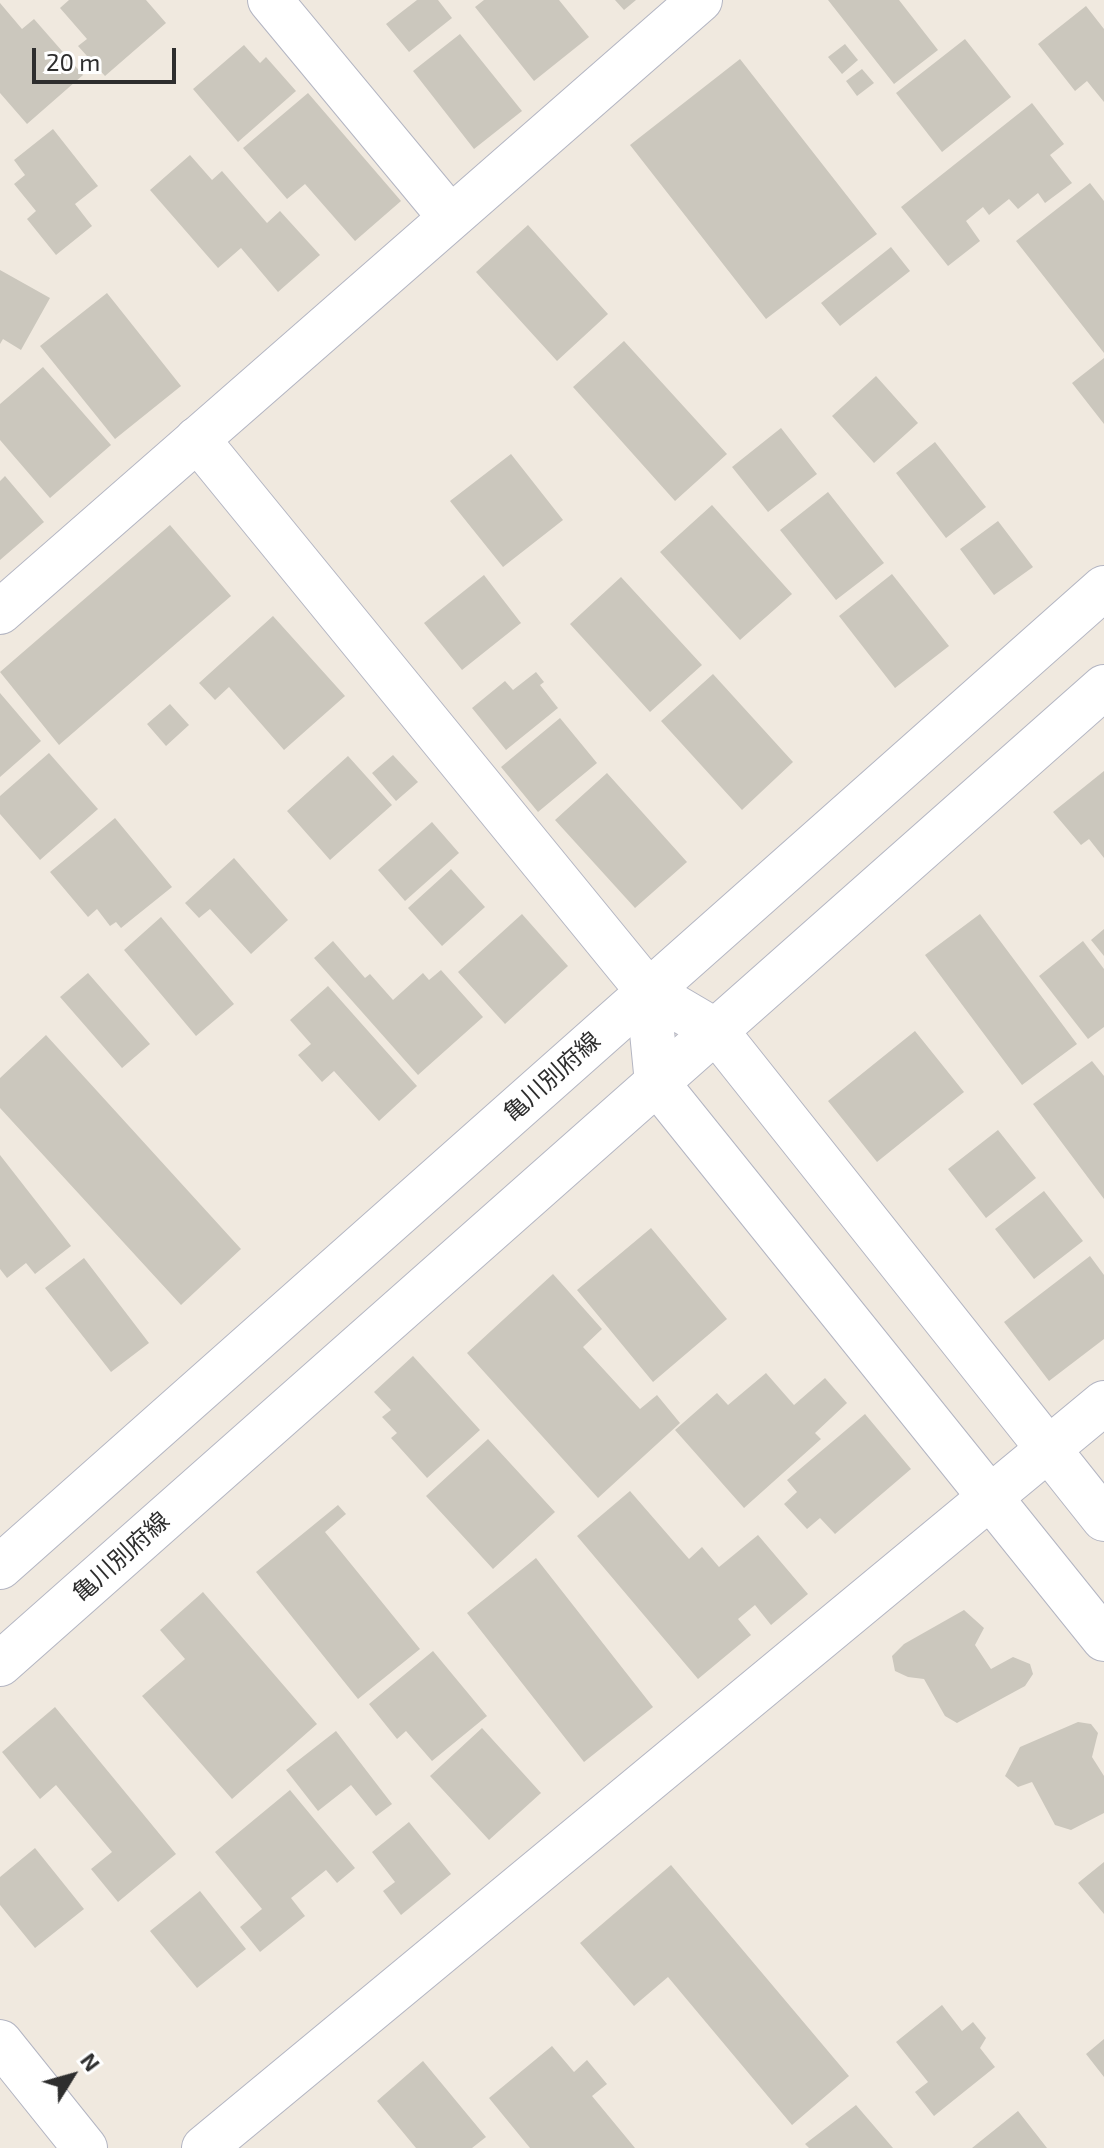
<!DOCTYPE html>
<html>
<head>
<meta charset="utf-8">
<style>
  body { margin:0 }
  #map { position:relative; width:1104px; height:2148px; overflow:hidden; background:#f0e9df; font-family:"Exo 2",sans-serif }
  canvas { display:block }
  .north { position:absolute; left:32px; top:2036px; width:80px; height:80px; -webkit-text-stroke:6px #fff; paint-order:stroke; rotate:53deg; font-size:22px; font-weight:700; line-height:32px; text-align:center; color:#2e2e2e }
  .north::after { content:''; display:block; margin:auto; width:28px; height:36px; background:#2e2e2e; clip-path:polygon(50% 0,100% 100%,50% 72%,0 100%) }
  .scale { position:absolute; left:32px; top:48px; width:144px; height:36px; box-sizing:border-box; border:4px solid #2e2e2e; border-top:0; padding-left:10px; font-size:24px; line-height:28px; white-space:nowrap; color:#2e2e2e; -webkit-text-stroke:6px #fff; paint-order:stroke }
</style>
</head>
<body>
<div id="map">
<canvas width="1104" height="2148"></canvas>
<div class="north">N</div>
<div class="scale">20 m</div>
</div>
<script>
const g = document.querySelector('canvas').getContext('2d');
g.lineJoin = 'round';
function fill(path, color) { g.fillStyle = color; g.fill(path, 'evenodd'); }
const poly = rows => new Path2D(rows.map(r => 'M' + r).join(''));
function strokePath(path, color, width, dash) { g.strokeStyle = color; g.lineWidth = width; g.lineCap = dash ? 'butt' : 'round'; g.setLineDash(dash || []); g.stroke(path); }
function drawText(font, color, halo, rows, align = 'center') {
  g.font = font + ' "Exo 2","Noto Sans JP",sans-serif'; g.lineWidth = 7; g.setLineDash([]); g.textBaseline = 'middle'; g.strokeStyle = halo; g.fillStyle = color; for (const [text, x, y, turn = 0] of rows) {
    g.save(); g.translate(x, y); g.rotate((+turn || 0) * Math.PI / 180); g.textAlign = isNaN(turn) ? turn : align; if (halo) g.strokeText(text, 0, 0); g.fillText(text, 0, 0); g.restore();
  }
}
const building = poly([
  [69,0,146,0,166,23,105,76,78,46,87,39,60,8],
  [417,0,438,0,452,18,409,52,386,24],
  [484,0,559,0,589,37,534,81,475,7],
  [615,0,636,0,624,10],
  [828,0,899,0,938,50,894,84],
  [0,3,22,29,34,19,83,75,27,124,0,93],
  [1086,6,1104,29,1104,102,1087,81,1075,91,1038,44],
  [460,34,522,111,474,149,413,71],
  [965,39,1011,97,942,152,896,93],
  [845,44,858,60,842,74,828,57],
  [244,45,260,63,266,57,296,91,238,142,193,89],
  [740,59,877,234,766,319,630,145],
  [862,69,874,83,857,96,846,81],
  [308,93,401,201,355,241,305,184,287,199,243,148],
  [1032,103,1064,144,1050,155,1072,183,1045,203,1038,193,1018,209,1009,199,989,215,983,207,966,221,980,241,948,266,901,207],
  [53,129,98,186,75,204,92,226,56,255,27,219,36,211,14,184,25,175,14,160],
  [190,155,212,180,222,171,267,223,280,211,320,255,278,292,241,248,218,268,150,190],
  [1090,183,1104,201,1104,353,1016,241],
  [528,225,608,314,557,361,476,272],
  [891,247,910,271,840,326,821,303],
  [0,270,50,298,21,350,3,339,0,344],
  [107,293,181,386,115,439,40,346],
  [624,341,727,454,675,501,573,387],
  [1104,358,1104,424,1072,383],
  [43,367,111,445,50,498,0,440,0,404],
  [876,376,918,423,874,463,832,416],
  [781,428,817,474,768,512,732,467],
  [935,442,986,507,946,538,896,473],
  [511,454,563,520,503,567,450,501],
  [5,476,44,522,0,560,0,481],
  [828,492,884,563,836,600,780,530],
  [712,505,792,594,740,640,660,552],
  [998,521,1033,567,994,595,960,549],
  [170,525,231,596,59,745,0,672],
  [892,574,949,646,895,688,839,616],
  [484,575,521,623,462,670,424,623],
  [621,577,702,665,650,712,570,624],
  [273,616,345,696,284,750,229,687,215,700,199,683],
  [536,672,544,682,540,685,558,708,506,750,472,708,505,681,513,690],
  [713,674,793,762,742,810,661,721],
  [0,693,41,741,0,777],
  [170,704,189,725,166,746,147,724],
  [560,718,597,763,538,812,501,767],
  [49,753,98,809,40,860,0,814,0,796],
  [393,755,418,782,396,801,372,773],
  [348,756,392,805,330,860,287,811],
  [1104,771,1104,858,1089,839,1081,845,1053,812],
  [607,773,687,862,635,908,555,820],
  [115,818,172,887,121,928,116,922,110,926,97,909,88,917,50,872],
  [432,822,459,853,405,901,378,870],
  [234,858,288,920,251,954,210,909,199,918,185,903],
  [451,869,485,907,442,946,408,908],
  [522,914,568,966,505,1024,458,972],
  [980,914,1077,1044,1022,1085,925,955],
  [161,917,234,1004,196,1036,124,950],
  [1104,929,1104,956,1091,940],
  [333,941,365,978,370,974,393,1000,423,973,429,980,441,970,483,1017,418,1075,314,958],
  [1083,941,1104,969,1104,1027,1088,1039,1039,976],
  [88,973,150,1044,122,1068,60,997],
  [328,986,417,1086,379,1121,334,1071,322,1082,298,1055,311,1044,290,1020],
  [915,1031,964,1092,877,1162,828,1101],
  [46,1035,241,1249,181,1305,0,1108,0,1078],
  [1092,1061,1104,1076,1104,1199,1033,1104],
  [998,1130,1036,1178,986,1218,948,1169],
  [0,1155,71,1246,35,1274,26,1263,7,1278,0,1269],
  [1044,1191,1083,1241,1034,1279,995,1229],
  [651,1228,727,1319,653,1382,577,1290],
  [1090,1256,1104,1275,1104,1339,1049,1381,1004,1322],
  [84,1258,149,1343,111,1372,45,1288],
  [553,1274,602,1329,583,1347,640,1409,657,1395,680,1423,598,1498,467,1353],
  [413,1356,480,1430,427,1478,391,1438,397,1433,382,1417,391,1410,374,1392],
  [766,1373,794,1405,825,1378,847,1403,815,1433,821,1439,744,1508,675,1430,717,1393,728,1405],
  [865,1414,911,1469,835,1534,820,1518,807,1529,784,1504,797,1492,787,1480],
  [488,1439,555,1512,493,1569,426,1496],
  [630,1491,689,1559,702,1547,719,1567,758,1535,808,1594,771,1625,755,1605,738,1619,751,1635,698,1679,577,1536],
  [338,1505,346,1514,325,1532,420,1649,358,1699,256,1572],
  [536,1558,653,1707,584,1762,467,1613],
  [203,1592,317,1724,232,1799,142,1696,185,1659,160,1630],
  [964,1610,984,1628,975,1645,991,1669,1013,1657,1030,1664,1033,1674,1025,1686,957,1723,945,1716,924,1679,908,1677,895,1671,892,1656,904,1644],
  [433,1651,487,1716,432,1761,406,1731,397,1739,369,1704],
  [55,1707,176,1854,118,1902,91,1869,112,1852,56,1785,40,1799,2,1752],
  [1078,1722,1091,1724,1098,1733,1092,1757,1104,1776,1104,1813,1071,1830,1055,1825,1032,1782,1018,1787,1005,1776,1020,1747],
  [482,1728,541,1793,489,1840,430,1776],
  [336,1731,392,1804,376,1816,351,1785,318,1811,286,1770],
  [290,1790,355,1868,337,1883,326,1870,291,1898,305,1916,260,1952,240,1927,262,1909,215,1852],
  [409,1822,451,1874,401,1915,383,1891,395,1882,372,1852],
  [35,1848,84,1909,35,1948,0,1905,0,1877],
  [1104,1862,1104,1914,1078,1883],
  [671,1865,849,2076,792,2125,668,1977,634,2006,580,1943],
  [200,1891,246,1949,197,1988,150,1931],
  [942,2005,962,2031,973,2022,986,2038,980,2048,995,2067,934,2116,915,2092,928,2082,896,2042],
  [1104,2039,1104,2077,1086,2054],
  [552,2046,574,2072,587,2060,607,2084,592,2096,635,2148,530,2148,489,2098],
  [423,2061,486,2137,472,2148,416,2148,377,2101],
  [856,2105,893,2148,809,2148,805,2144],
  [1018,2111,1047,2148,972,2148]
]);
const street = poly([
  [0,612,700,0],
  [648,991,657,1083,1104,1639],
  [648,991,716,1031,1104,1519]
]);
const secondary = poly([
  [270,0,450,217],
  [197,439,648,991],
  [0,1567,1104,588],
  [0,1664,1104,687],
  [0,2042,85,2148],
  [204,2148,1104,1403]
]);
const streetNames = [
  ["亀川別府線",552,1077,-42],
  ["亀川別府線",121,1557,-42]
];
fill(building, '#cbc7bd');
strokePath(street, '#b3b5c2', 46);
strokePath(secondary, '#b3b5c2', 46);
strokePath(street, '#fff', 44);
strokePath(secondary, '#fff', 44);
drawText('24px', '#2e2e2e', '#fff', streetNames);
</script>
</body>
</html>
